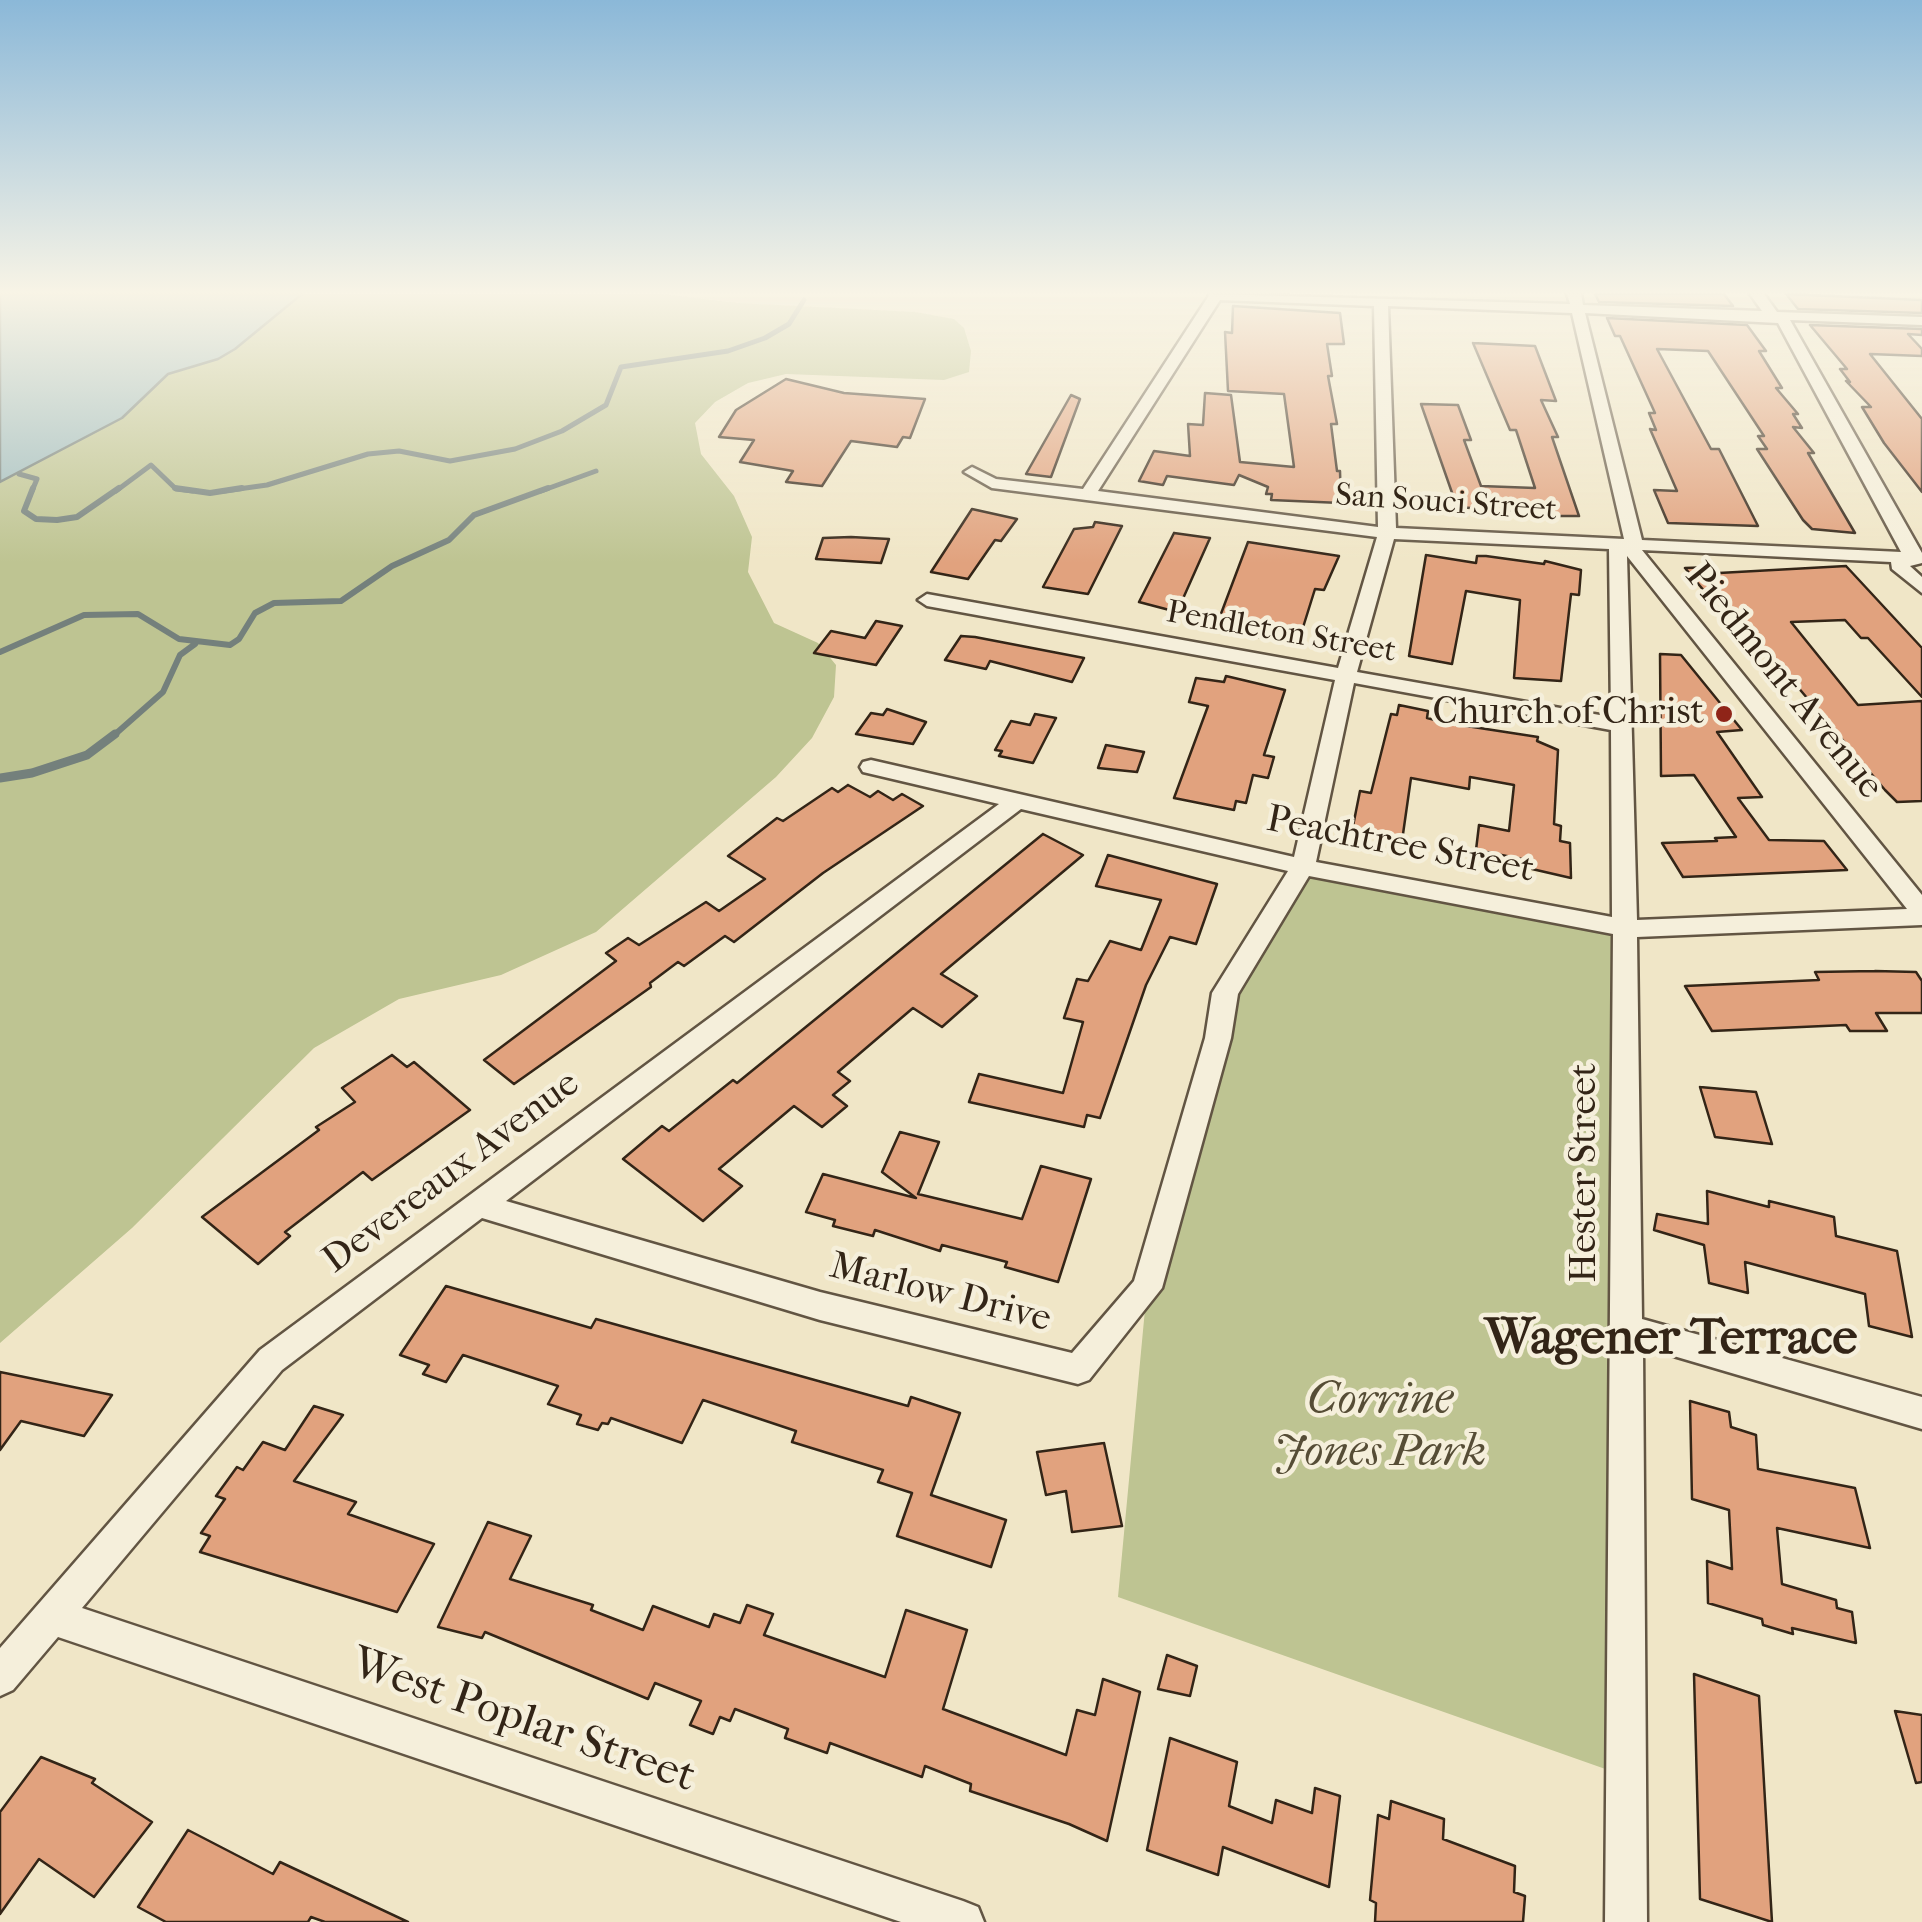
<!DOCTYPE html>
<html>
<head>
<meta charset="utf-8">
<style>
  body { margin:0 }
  canvas { display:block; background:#f0e6c7 }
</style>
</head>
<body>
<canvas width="1922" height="1922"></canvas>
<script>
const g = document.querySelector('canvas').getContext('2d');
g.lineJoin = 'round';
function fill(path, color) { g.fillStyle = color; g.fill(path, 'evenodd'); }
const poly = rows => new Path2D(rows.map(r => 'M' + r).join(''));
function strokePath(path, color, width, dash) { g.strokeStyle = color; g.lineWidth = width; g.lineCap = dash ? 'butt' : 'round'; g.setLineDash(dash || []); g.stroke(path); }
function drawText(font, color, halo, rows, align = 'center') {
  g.font = font + ' "IM FELL French Canon",serif'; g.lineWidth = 9; g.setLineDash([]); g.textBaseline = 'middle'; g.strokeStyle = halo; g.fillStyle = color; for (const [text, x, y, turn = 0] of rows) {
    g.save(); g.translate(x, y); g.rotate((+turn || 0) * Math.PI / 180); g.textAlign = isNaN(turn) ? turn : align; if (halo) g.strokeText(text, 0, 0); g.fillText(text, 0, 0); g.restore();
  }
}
const green = poly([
  [302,294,661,294,739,303,915,312,954,319,964,328,971,351,969,372,944,380,786,374,748,383,715,402,695,423,701,454,734,496,752,537,748,572,774,623,818,643,836,665,834,697,812,738,776,777,596,932,501,975,399,999,314,1048,132,1228,0,1343,0,482,122,418,168,374,218,359,235,349],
  [1303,867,1624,927,1628,1777,1118,1597,1147,1288,1225,993]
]);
const water = poly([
  [0,294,302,294,235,349,218,359,168,374,122,418,0,482,0,294]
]);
const streamFar2 = poly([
  [19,474,37,479,32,491],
  [116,491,151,465,176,489,193,491],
  [224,491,267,485,368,454,399,451,450,461,515,449,562,431,606,405,621,367,728,351,765,338,789,324,804,300],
  [541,491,596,471]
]);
const streamFar1 = poly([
  [33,488,24,511,36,519,57,520,77,517,119,488],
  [175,488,210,493,242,488],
  [0,652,84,615,138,614,179,639,230,645,239,639,255,613,274,603,341,601,392,566,449,540,474,515,548,488],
  [112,737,163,692,180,655,195,644]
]);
const stream = poly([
  [0,778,32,773,87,755,115,734]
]);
const building = poly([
  [1595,294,1724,294,1733,306,1599,302,1595,294],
  [1786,294,1922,300,1922,313,1798,309,1786,294],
  [1233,306,1340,313,1344,344,1327,344,1332,376,1328,376,1337,424,1331,424,1337,471,1340,471,1341,503,1271,500,1272,494,1266,494,1268,487,1239,475,1234,485,1167,476,1163,485,1139,481,1154,451,1190,456,1188,424,1203,425,1205,393,1231,395,1240,462,1294,467,1284,394,1228,391,1225,332,1232,333,1233,306],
  [1607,318,1747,325,1766,351,1759,351,1782,388,1776,388,1798,414,1793,414,1802,428,1793,427,1814,453,1808,453,1855,533,1812,529,1803,520,1757,449,1767,449,1758,436,1764,436,1708,351,1657,349,1711,449,1719,449,1758,526,1668,523,1654,490,1677,491,1650,429,1656,430,1649,413,1655,413,1620,336,1615,336,1607,318],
  [1810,325,1922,329,1922,335,1908,334,1922,349,1922,356,1870,354,1922,419,1922,492,1884,443,1862,407,1871,407,1846,381,1850,382,1840,369,1847,369,1810,325],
  [1473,343,1535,346,1556,401,1541,400,1558,437,1552,437,1579,516,1529,516,1527,512,1457,507,1421,404,1458,405,1471,440,1464,440,1481,486,1535,488,1516,430,1510,430,1473,343],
  [786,379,844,393,925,399,910,438,903,437,897,447,851,441,822,486,786,482,793,471,740,462,754,440,719,437,736,410,786,379],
  [1071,395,1080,399,1051,477,1026,474,1071,395],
  [972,509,1017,519,1001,541,995,540,968,579,931,572,972,509],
  [1095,522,1122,526,1088,594,1043,587,1074,529,1093,527,1095,522],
  [1174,533,1210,538,1177,612,1139,602,1174,533],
  [823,538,851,537,889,539,881,563,816,559,823,538],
  [1248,542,1339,556,1324,590,1315,589,1300,637,1294,636,1291,643,1257,637,1262,626,1219,619,1248,542],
  [1426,555,1476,563,1477,556,1486,556,1544,564,1545,561,1581,570,1579,595,1571,594,1561,681,1514,678,1520,600,1466,591,1452,664,1409,656,1426,555],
  [1846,566,1922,648,1922,697,1868,638,1861,638,1845,620,1791,622,1858,705,1922,701,1922,801,1897,802,1885,790,1730,607,1725,607,1711,592,1705,592,1685,568,1714,567,1719,573,1846,566],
  [876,621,902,626,876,665,814,653,831,631,865,638,876,621],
  [961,636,975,637,1084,658,1072,682,990,661,986,669,945,660,961,636],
  [1660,654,1681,655,1742,730,1717,732,1762,797,1738,798,1769,840,1824,841,1847,870,1683,877,1662,843,1717,841,1715,838,1736,837,1694,775,1661,776,1660,654],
  [1226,676,1285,690,1264,755,1274,757,1268,778,1253,775,1246,803,1236,801,1234,810,1174,798,1208,706,1189,702,1196,678,1224,682,1226,676],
  [1399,705,1428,711,1427,718,1447,723,1538,737,1537,741,1558,750,1554,824,1561,826,1560,841,1570,843,1571,878,1532,869,1532,861,1476,850,1479,825,1509,831,1514,785,1470,777,1469,789,1411,778,1402,841,1352,831,1360,791,1371,793,1391,714,1397,715,1399,705],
  [887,709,926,722,913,744,856,734,871,713,883,715,887,709],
  [1035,714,1056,718,1033,763,999,756,1002,751,995,750,1011,721,1030,725,1035,714],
  [1106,745,1144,752,1137,772,1098,768,1106,745],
  [848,785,870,797,878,791,893,800,902,794,923,806,823,873,734,942,725,936,684,966,678,962,650,983,651,987,514,1084,484,1060,616,961,606,953,628,938,639,945,706,902,719,911,765,879,728,856,777,818,783,821,832,788,838,792,848,785],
  [1043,834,1083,855,941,974,977,996,942,1027,913,1008,838,1072,850,1081,833,1095,847,1106,822,1127,794,1106,719,1169,742,1186,703,1221,623,1159,662,1126,669,1131,733,1080,737,1083,1043,834],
  [1108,855,1217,884,1196,944,1170,937,1146,985,1100,1118,1087,1115,1084,1127,969,1102,979,1074,1063,1093,1083,1022,1064,1018,1077,979,1088,981,1110,941,1141,950,1161,900,1096,886,1108,855],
  [1875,971,1916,972,1922,981,1922,1013,1876,1013,1887,1031,1850,1031,1846,1025,1712,1031,1685,986,1819,980,1815,972,1875,971],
  [392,1055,407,1067,414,1062,470,1110,372,1180,363,1172,285,1232,290,1236,258,1264,202,1217,319,1130,316,1127,355,1102,342,1088,392,1055],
  [1700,1087,1756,1092,1772,1144,1715,1137,1700,1087],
  [900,1132,939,1142,918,1194,1022,1219,1041,1166,1091,1179,1058,1282,1005,1267,1007,1262,942,1245,940,1251,875,1230,873,1236,833,1226,835,1220,806,1212,823,1174,916,1198,882,1172,900,1132],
  [1707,1191,1769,1207,1769,1201,1834,1217,1836,1236,1897,1251,1912,1337,1869,1326,1865,1294,1745,1262,1748,1293,1709,1283,1704,1245,1654,1230,1657,1214,1708,1224,1707,1191],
  [446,1286,591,1328,596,1319,908,1406,911,1397,960,1413,931,1495,1006,1520,991,1567,897,1536,912,1493,878,1482,883,1470,792,1442,796,1431,703,1400,682,1443,611,1418,608,1424,602,1423,598,1430,577,1424,581,1415,548,1404,558,1386,463,1355,446,1382,423,1374,429,1365,400,1355,446,1286],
  [0,1372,112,1395,84,1436,21,1421,0,1450,0,1372],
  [1690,1401,1729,1412,1731,1427,1756,1435,1758,1469,1855,1488,1870,1548,1777,1528,1782,1584,1836,1600,1837,1608,1852,1612,1856,1643,1792,1628,1793,1634,1763,1625,1762,1619,1708,1603,1707,1561,1732,1569,1729,1510,1692,1499,1690,1401],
  [314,1406,343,1415,294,1481,356,1502,348,1514,434,1544,397,1612,200,1552,210,1536,201,1533,225,1499,216,1496,237,1467,243,1470,263,1442,285,1450,314,1406],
  [1104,1443,1122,1526,1072,1532,1066,1491,1046,1495,1037,1452,1104,1443],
  [488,1522,531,1536,510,1579,593,1605,591,1610,643,1630,653,1606,709,1627,714,1614,740,1623,747,1605,773,1614,764,1635,885,1677,906,1610,967,1630,943,1709,1066,1755,1077,1710,1095,1715,1103,1679,1140,1692,1107,1841,1069,1824,970,1791,971,1784,925,1766,922,1777,830,1743,827,1753,785,1738,788,1729,735,1709,730,1721,720,1717,713,1734,690,1725,701,1701,655,1683,648,1699,485,1632,482,1638,438,1627,488,1522],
  [1167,1655,1197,1666,1190,1696,1158,1689,1167,1655],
  [1694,1674,1759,1696,1772,1922,1700,1899,1694,1674],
  [1895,1711,1922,1715,1922,1782,1916,1783,1895,1711],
  [1170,1738,1237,1762,1229,1806,1272,1823,1276,1800,1312,1813,1315,1788,1340,1796,1329,1887,1223,1847,1218,1875,1147,1850,1170,1738],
  [41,1757,95,1779,92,1783,152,1822,94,1897,39,1859,0,1914,0,1812,41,1757],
  [1391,1801,1444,1819,1443,1839,1515,1866,1514,1892,1525,1896,1523,1922,1375,1922,1376,1903,1370,1900,1378,1815,1389,1819,1391,1801],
  [188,1830,273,1874,280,1862,408,1922,325,1922,311,1917,308,1922,166,1922,138,1907,188,1830]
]);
const minor = poly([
  [1210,294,1570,304,1567,294,1581,294,1583,305,1762,311,1750,294,1764,294,1777,312,1922,317,1922,325,1790,320,1922,553,1922,563,1910,566,1922,577,1922,593,1892,569,1891,562,1642,550,1922,895,1922,925,1637,937,1642,1319,1922,1397,1922,1429,1643,1347,1647,1922,1605,1922,1613,934,1309,876,1238,994,1231,1038,1162,1288,1089,1380,1078,1384,820,1320,482,1218,282,1370,82,1608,963,1901,978,1907,984,1922,901,1922,58,1637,13,1690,0,1696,0,1648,260,1350,999,804,863,772,860,767,863,762,871,760,1294,857,1335,680,927,606,918,600,927,594,1338,668,1377,537,992,488,964,472,972,467,996,479,1083,489,1210,294],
  [1220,300,1374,306,1378,527,1098,491,1220,300],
  [1388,306,1572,313,1624,539,1396,528,1388,306],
  [1585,313,1778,323,1901,552,1642,540,1585,313],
  [1394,539,1609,549,1611,717,1357,672,1394,539],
  [1627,556,1907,909,1637,920,1627,556],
  [1354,683,1611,730,1612,917,1316,862,1354,683],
  [1021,809,1288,871,1212,993,1205,1038,1134,1281,1072,1353,820,1292,506,1201,1021,809]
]);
const markers = [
  [1724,714,10,"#8f2418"]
];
const farStreetnames = [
  ["San Souci Street",1446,504,4],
  ["Pendleton Street",1281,633,10]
];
const streetNames = [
  ["Piedmont Avenue",1783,682,51],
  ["Peachtree Street",1400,846,11],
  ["Devereaux Avenue",452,1173,-37],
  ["Hester Street",1586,1173,-90],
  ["Marlow Drive",940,1294,14]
];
const poiNames = [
  ["Church of Christ",1704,714]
];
const nearParknames = [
  ["Corrine",1380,1402],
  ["Jones Park",1380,1454]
];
const nearStreetnames = [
  ["West Poplar Street",523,1722,19]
];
const nearQuarternames = [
  ["Wagener Terrace",1671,1341]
];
fill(green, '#bec492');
fill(water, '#a0bdc0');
strokePath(water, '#74807c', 2.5);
strokePath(streamFar2, '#74807c', 5);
strokePath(streamFar1, '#74807c', 6);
strokePath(stream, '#74807c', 9);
fill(building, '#e1a27e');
strokePath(building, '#332517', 2.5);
strokePath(minor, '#625543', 5);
fill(minor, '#f5efdb');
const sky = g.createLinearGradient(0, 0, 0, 563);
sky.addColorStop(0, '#8bb8d8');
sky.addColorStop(0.52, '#f8f4e6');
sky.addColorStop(1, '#f8f4e600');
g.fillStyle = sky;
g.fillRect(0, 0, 1922, 563);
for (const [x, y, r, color] of markers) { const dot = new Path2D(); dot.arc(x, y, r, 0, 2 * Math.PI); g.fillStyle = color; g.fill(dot); strokePath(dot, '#f5efdb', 4); }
drawText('32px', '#332517', '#f5efdb', farStreetnames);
drawText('38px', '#332517', '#f5efdb', streetNames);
drawText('38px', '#332517', '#f5efdb', poiNames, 'right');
drawText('italic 45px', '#564d36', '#f5efdb', nearParknames);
drawText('45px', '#332517', '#f5efdb', nearStreetnames);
drawText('bold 50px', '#332517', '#f5efdb', nearQuarternames);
</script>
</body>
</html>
